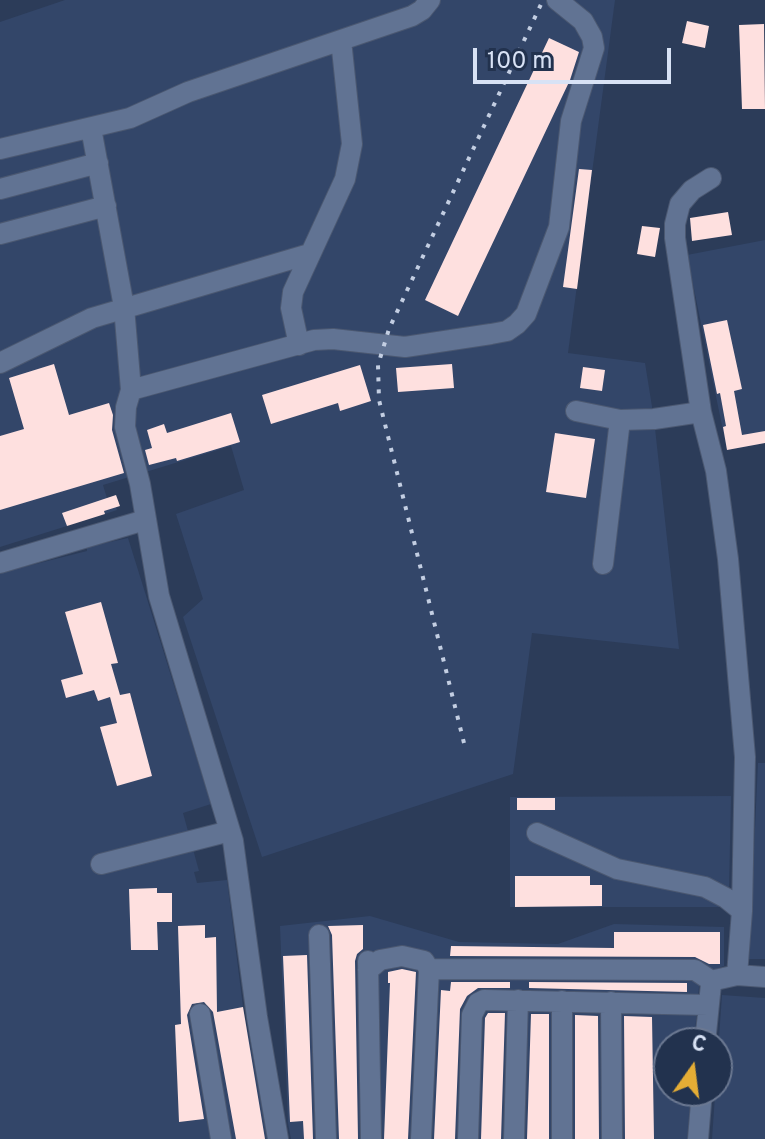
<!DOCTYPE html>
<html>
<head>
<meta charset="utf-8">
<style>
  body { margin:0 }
  #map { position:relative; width:765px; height:1139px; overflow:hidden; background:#2c3c59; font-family:Overpass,sans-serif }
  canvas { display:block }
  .north { position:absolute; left:653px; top:1027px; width:80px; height:80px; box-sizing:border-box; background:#22324e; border:2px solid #6b7891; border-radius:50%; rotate:14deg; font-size:22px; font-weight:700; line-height:32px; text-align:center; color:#d8e2f5 }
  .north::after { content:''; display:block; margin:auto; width:28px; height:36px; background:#e5ad35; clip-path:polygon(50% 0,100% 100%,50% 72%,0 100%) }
  .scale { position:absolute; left:473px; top:48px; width:198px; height:36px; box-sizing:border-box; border:4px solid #d8e2f5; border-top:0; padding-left:10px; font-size:24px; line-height:28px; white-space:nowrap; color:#d8e2f5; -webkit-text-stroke:6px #22324e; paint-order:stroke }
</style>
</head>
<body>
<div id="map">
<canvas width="765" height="1139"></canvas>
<div class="north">С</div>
<div class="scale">100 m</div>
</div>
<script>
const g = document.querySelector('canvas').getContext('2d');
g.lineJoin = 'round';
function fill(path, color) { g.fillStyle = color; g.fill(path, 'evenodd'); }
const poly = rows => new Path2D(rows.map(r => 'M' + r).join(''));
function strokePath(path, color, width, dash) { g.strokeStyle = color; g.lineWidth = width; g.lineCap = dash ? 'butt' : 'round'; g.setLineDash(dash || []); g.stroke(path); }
const built = poly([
  [65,0,615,0,568,353,645,363,654,419,679,649,532,633,513,774,262,857,183,617,203,599,176,514,244,490,231,446,103,485,110,508,116,507,117,510,105,514,100,501,63,513,67,526,0,547,0,22],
  [765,240,765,443,727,450,687,255],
  [128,538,211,804,183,813,199,871,194,872,197,883,227,880,243,1007,269,1139,0,1139,0,573,87,551,87,547],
  [758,763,765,763,765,959,749,959],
  [731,796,729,891,722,907,510,907,510,797],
  [370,916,459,942,558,944,614,924,724,927,724,966,700,975,694,1043,669,1043,669,1091,691,1091,687,1139,291,1139,288,1123,280,926],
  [722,995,765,998,765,1139,712,1139]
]);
const building = poly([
  [687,21,709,26,705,48,682,43],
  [764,24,765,109,742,109,739,25],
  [549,38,579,52,570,80,458,316,425,300],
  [579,169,592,170,577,289,563,287],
  [728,212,732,235,692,241,690,218],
  [642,226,660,228,655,257,637,254],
  [727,320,742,389,734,391,742,435,765,431,765,443,727,450,723,427,726,426,720,393,717,394,703,325],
  [54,364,69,415,109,403,113,415,112,430,124,473,0,510,0,436,24,429,9,378],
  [452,364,454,388,398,392,396,368],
  [360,365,371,401,340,411,338,403,271,424,262,395],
  [583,367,605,370,602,391,580,388],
  [231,413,240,442,177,461,176,458,149,465,145,450,152,448,147,430,164,424,167,433],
  [555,433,595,439,586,498,546,492],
  [116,495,120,506,104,511,105,514,67,526,62,513],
  [101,602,118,663,111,664,120,695,130,693,152,776,117,786,100,727,117,723,110,697,98,701,94,690,66,698,61,680,83,674,65,612],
  [517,798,555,798,555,810,517,810],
  [515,876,590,876,590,885,602,885,602,906,515,907],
  [157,888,157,893,172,893,172,922,157,922,158,950,131,950,129,889],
  [205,925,205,938,216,937,217,1012,243,1007,265,1139,236,1139,213,1012,204,1002,192,1004,187,1015,204,1119,179,1122,175,1025,181,1024,178,926],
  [363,925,363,949,357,954,355,961,358,1139,339,1139,332,935,328,926],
  [614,932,720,932,720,964,709,964,695,957,450,956,451,946,614,948],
  [307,955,313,1139,304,1139,303,1121,290,1122,283,956],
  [402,969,416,972,408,1139,384,1139,390,983,388,983,388,972],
  [451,982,510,982,510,988,478,988,467,996,460,1009,455,1139,434,1139,441,990,450,991],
  [529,982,687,983,687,992,529,988],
  [488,1013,505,1013,501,1139,481,1139,485,1018],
  [531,1014,549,1014,549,1139,527,1139],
  [575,1015,598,1016,599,1139,575,1139],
  [624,1016,652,1017,654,1139,625,1139]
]);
const minor = poly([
  [91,128,124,307,131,390,126,407,125,427,140,484,159,596,233,841,257,1017,278,1139],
  [0,149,130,118,188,92,412,16,422,10,430,0],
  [711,178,692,190,680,204,675,224,675,238,701,412,716,471,728,559,745,757,742,911],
  [0,189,98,163],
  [0,234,106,206],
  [299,345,291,308,293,292,345,179,352,144,341,40],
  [0,363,92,318,309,254],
  [131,390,314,340,333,339,405,347,491,334,507,331,517,324,526,314,559,227,571,121,594,48,592,37,583,21,557,0],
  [576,411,620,420,654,419,701,412],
  [0,563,145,520],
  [603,564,620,420],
  [537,833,617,869,705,887,726,898,742,911,737,975,715,980,711,984,705,1043],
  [101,864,230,831],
  [319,935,326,1139],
  [368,961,371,1139],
  [429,969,695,970,713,982],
  [368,970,380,960,402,956,424,961,429,969,421,1139],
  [737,975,765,977],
  [611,1002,612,1139],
  [200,1014,221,1139],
  [468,1139,472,1015,478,1003,484,1000,708,1005],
  [514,1139,518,1000],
  [562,1139,562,1001],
  [698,1139,702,1091]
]);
const rail = poly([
  [464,743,379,400,378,365,389,329,543,0]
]);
fill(built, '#334669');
fill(building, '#fee0df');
strokePath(minor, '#4b5871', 22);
strokePath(minor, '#617393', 20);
strokePath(rail, '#c3cee2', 4, [4, 8]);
</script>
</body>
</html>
